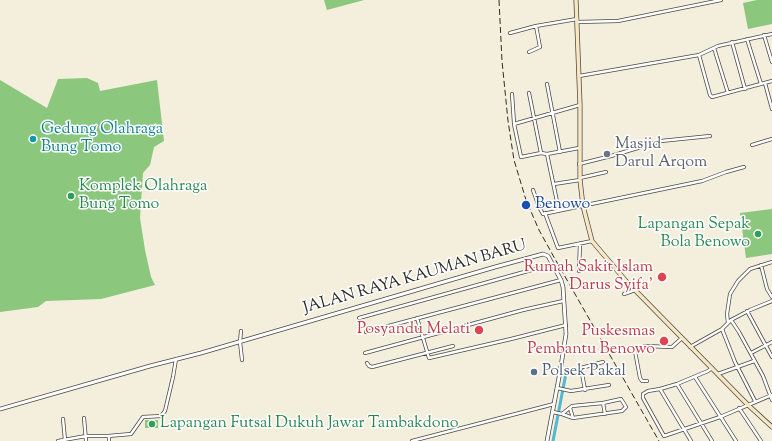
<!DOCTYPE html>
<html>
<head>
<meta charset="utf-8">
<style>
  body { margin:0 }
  canvas { display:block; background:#f4eedc }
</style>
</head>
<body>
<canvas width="772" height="441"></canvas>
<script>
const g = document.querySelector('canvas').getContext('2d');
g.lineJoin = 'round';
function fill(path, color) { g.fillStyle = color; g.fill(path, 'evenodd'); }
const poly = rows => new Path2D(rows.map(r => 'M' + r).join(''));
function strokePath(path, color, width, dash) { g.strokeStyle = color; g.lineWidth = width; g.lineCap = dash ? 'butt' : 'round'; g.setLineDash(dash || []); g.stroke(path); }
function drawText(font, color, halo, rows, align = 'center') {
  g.font = font + ' "Sorts Mill Goudy",serif'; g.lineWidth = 3; g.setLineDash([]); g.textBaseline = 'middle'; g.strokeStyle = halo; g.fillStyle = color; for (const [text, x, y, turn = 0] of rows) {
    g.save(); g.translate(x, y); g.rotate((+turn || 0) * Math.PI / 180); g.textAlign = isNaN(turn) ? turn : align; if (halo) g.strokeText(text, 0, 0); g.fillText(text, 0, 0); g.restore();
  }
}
const green = poly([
  [324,0,364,0,327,10],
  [757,0,772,0,772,24,748,29,743,3],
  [87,78,98,83,100,91,157,80,164,141,154,147,150,165,143,173,140,218,145,250,151,277,155,285,101,299,46,301,38,307,0,312,0,80,47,108,58,79],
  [772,209,772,254,746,258,740,213],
  [145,420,158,420,158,428,145,428]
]);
const canal = poly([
  [553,441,567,368]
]);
const minor = poly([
  [577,22,618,21,721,0],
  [510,33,536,26],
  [764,35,772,62],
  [747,39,761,84],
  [732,42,745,89],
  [714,48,728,93],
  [529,52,540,47,536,26,577,19],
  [699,55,710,95,712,97,772,81],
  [579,76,699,55,718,46,772,34],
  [765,83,772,109],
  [547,84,560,152],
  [529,93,541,153],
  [512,94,514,123],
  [752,145,772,139],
  [579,148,547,154,541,153,521,157,514,124,580,105],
  [547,154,559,211],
  [579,164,611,156,661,141,710,136],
  [580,178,606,172],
  [554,184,580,180],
  [533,190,539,207,543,214,702,181,726,172,744,167],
  [545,213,558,248,592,241],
  [761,265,767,289,772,297],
  [579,271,580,243],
  [624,294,635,290],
  [747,311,772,357],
  [359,318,553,264],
  [417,318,429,358,511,339,566,325],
  [731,320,739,332,763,376,772,400],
  [728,323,727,314,730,294,738,281,750,269,772,262],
  [722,329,735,362,755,401],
  [241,331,240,342,242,360],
  [366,332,561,280],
  [690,347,722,329,731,320,750,310,772,301],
  [365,353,523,310,563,301],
  [751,353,772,342],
  [367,363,369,366,372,367,453,346],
  [712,368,708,371,677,384,660,389,648,391,643,394,643,398,664,436,720,417,772,395],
  [718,374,754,361],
  [695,377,736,441],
  [647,381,642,381,640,378,635,351,645,346,672,347,682,338],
  [677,384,712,441],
  [557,388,571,391,609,385],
  [660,389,691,441],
  [585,390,581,368,603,362],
  [621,399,626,407,622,411,573,418,562,414,572,406,603,403,621,399],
  [603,403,605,414],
  [570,408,573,418],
  [739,408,761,441],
  [553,412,562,414],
  [84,418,86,441],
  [63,419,65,440],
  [58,441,86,436,108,436,131,434,143,417,161,416,165,411,173,377,176,359],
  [109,441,109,436],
  [412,441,554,404]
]);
const tertiary = poly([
  [0,409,150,366,201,353,495,267,543,254,548,256,561,280,563,287,566,334,560,372,547,441]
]);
const secondary = poly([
  [576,0,580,105,580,180,583,206,592,241,626,281,748,405,772,427]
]);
const rail = poly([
  [499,0,502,61,508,121,514,160,526,200,539,230,555,259,659,441]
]);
const markers = [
  [33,139,4,"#0f9aa8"],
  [607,154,4,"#6b7280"],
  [71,196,4,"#2e9e5b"],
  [526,205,5,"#1a4fb4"],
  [758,234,4,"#2e9e5b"],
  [662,277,5,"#e0444e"],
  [479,330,5,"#e0444e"],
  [664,341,5,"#e0444e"],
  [534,372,4,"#5c6f8a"],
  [152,424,4,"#2e9e5b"]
];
const cultureNames = [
  ["Gedung Olahraga",41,130],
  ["Bung Tomo",41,148]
];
const worshipNames = [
  ["Masjid",615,145],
  ["Darul Arqom",615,163]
];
const leisureNames = [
  ["Komplek Olahraga",79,187],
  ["Bung Tomo",79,205],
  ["Lapangan Sepak",750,225,"right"],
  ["Bola Benowo",750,243,"right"],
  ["Lapangan Futsal Dukuh Jawar Tambakdono",160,424]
];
const transitNames = [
  ["Benowo",535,205]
];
const healthNames = [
  ["Rumah Sakit Islam",653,268],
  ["Darus Syifa'",653,286],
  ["Posyandu Melati",470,330],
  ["Puskesmas",655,332],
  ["Pembantu Benowo",655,350]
];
const streetNames = [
  ["JALAN RAYA KAUMAN BARU",415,278,-16]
];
const serviceNames = [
  ["Polsek Pakal",542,372]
];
fill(green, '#8bc77d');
strokePath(canal, '#52b7d1', 3);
strokePath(minor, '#494846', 4);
strokePath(tertiary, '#494846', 4.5);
strokePath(secondary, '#494846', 5);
strokePath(minor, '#fff', 2.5);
strokePath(tertiary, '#fff', 3);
strokePath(secondary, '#f9e7c3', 3.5);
strokePath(rail, '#2b2b2b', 1, [6, 3]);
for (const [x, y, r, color] of markers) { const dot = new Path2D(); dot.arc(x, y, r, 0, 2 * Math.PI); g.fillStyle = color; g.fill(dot); strokePath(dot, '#fff', 1.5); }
drawText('16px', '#0d838f', '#fff', cultureNames, 'left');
drawText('16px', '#5b616d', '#fff', worshipNames, 'left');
drawText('16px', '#27864d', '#fff', leisureNames, 'left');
drawText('16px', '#164399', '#fff', transitNames, 'left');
drawText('16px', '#be3a42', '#fff', healthNames, 'right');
drawText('16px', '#2b2b2b', '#fff', streetNames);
drawText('16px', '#4e5e75', '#fff', serviceNames, 'left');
</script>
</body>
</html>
